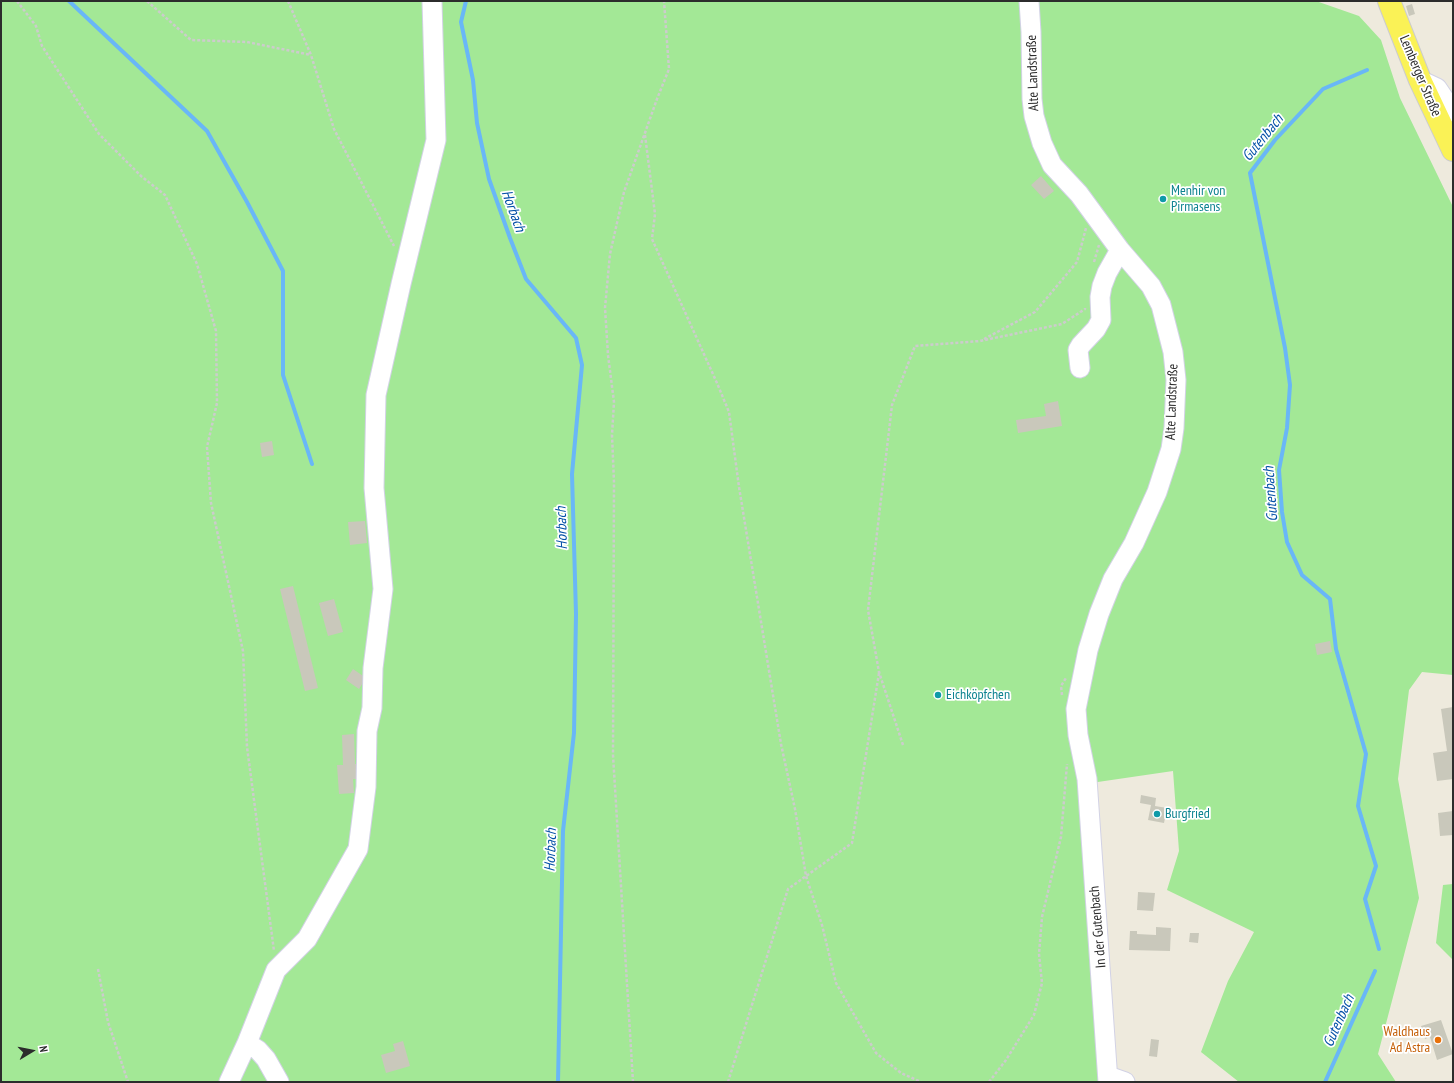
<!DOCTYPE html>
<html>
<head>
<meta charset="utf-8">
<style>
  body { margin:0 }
  #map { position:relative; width:1454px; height:1083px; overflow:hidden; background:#eeeadd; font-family:"PT Sans Narrow",sans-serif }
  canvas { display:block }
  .frame { position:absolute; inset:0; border:2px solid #2c2c2c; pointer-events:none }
  .north { position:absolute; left:12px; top:1031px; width:40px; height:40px; -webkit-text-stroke:3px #fff; paint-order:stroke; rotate:80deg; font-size:11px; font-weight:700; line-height:16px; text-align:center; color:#2c2c2c }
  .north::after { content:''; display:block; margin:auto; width:14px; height:18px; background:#2c2c2c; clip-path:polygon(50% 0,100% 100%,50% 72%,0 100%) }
</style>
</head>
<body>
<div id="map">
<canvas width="1454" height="1083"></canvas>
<div class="frame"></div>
<div class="north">N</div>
</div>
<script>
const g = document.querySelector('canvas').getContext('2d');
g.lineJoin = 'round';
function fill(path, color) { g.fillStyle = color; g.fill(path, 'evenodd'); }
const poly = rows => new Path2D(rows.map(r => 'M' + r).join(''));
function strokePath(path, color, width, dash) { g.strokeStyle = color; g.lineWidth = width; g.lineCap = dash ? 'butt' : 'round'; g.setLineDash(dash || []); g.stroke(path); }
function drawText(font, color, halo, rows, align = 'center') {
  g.font = font + ' "PT Sans Narrow",sans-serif'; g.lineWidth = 3.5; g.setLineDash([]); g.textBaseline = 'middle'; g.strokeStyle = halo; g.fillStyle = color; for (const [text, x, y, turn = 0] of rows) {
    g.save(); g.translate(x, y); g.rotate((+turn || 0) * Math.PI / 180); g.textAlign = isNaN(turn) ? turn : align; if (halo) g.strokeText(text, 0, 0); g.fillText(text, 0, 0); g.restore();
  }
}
const green = poly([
  [1,1,1316,1,1359,16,1381,40,1400,98,1453,207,1453,675,1422,672,1409,690,1398,779,1419,898,1378,1054,1396,1082,1239,1082,1201,1052,1228,981,1254,932,1167,890,1179,851,1173,771,1084,784,1102,1082,1,1082],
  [1453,884,1453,960,1436,943,1443,885]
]);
const stream = poly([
  [69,1,207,131,247,202,283,271,283,375,312,464],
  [466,1,461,22,473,80,477,123,489,179,510,238,526,279,576,338,582,365,572,474,576,614,574,733,563,831,558,1082],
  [1367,70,1323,89,1275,140,1250,173,1285,348,1290,385,1287,428,1279,470,1282,512,1287,542,1302,575,1330,599,1336,649,1366,754,1358,806,1376,866,1365,899,1379,949],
  [1325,1082,1375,971]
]);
const building = poly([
  [1412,4,1415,14,1409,16,1406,6],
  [1041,176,1054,191,1044,199,1031,185],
  [1058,401,1062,426,1018,433,1016,420,1046,416,1044,404],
  [272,441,274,455,262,457,260,443],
  [365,521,367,543,350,545,348,522],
  [293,586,318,688,305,691,280,589],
  [334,599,343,632,328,636,319,603],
  [1330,641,1332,652,1317,655,1315,644],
  [353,669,366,678,359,689,346,680],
  [1453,707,1453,779,1437,781,1433,753,1447,751,1441,709],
  [354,734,355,764,357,764,358,779,353,779,354,793,339,794,337,765,343,765,342,735],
  [1141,795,1156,798,1155,806,1167,808,1164,823,1148,820,1151,805,1140,803],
  [1453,811,1453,835,1440,836,1438,813],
  [1138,892,1155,893,1153,911,1137,910],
  [1156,927,1171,928,1170,951,1129,950,1130,931,1137,931,1137,934,1156,935],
  [1190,933,1199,933,1198,943,1189,942],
  [1441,1020,1453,1054,1437,1060,1430,1037,1425,1039,1421,1026],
  [1151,1039,1159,1040,1157,1057,1149,1056],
  [403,1041,410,1066,386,1073,381,1055,395,1051,393,1044]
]);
const path = poly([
  [17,1,36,26,42,46,99,134,141,176,165,195,197,264,216,331,217,403,207,447,211,503,243,651,247,747,274,951],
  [147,1,191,40,247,42,311,55],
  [288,1,311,55,334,129,394,246],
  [645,135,655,214,652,239,717,383,729,412,739,487,781,744,795,809,806,876,822,925,836,983,876,1053,901,1073,921,1082],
  [1094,262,1099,245],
  [984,339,1035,312,1077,262,1086,228],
  [1062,695,1061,686,1066,678],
  [903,745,879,672,868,610,892,405,915,346,980,341,1062,324,1085,309,1085,308],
  [98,969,108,1022,128,1082],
  [633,1082,613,755,614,482,612,435,614,402,608,355,605,308,610,254,624,192,657,99,669,69,664,1],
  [728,1082,788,889,852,843,879,673],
  [989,1082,1006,1060,1034,1015,1042,983,1039,954,1042,917,1061,837,1067,764]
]);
const minor = poly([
  [1029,1,1031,32,1032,99,1034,116,1042,143,1052,165,1079,194,1120,250,1151,286,1161,305,1173,352,1176,380,1174,428,1171,449,1157,492,1134,543,1113,579,1099,614,1088,650,1076,709,1078,735,1087,779,1108,1082],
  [1420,80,1437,88,1453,112],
  [1080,368,1078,350,1081,345,1096,329,1101,320,1100,297,1102,286,1107,273,1120,250],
  [247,1043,258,1050,266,1059,279,1082],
  [1108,1076,1125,1082],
  [229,1082,247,1043,276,970,307,939,358,849,366,787,367,731,372,708,373,668,383,589,374,488,376,395,401,284,436,140,432,1]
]);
const major = poly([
  [1389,1,1420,80,1453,150]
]);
const markers = [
  [1163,199,4,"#0f9aa8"],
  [938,695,4,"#0f9aa8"],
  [1157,814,4,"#0f9aa8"],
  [1438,1040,4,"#e8710a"]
];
const streetNames = [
  ["Alte Landstraße",1033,73,-92],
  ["Lemberger Straße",1420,76,67],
  ["Alte Landstraße",1172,402,-88],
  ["In der Gutenbach",1098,927,-95]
];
const cultureNames = [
  ["Menhir von",1171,191],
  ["Pirmasens",1171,207],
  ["Eichköpfchen",946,695],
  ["Burgfried",1165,814]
];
const foodNames = [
  ["Waldhaus",1430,1032],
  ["Ad Astra",1430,1048]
];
const waterNames = [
  ["Gutenbach",1263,138,-51],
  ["Horbach",513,211,70],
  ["Gutenbach",1271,494,-94],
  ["Horbach",562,528,-92],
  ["Horbach",551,850,-88],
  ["Gutenbach",1339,1021,-66]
];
fill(green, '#a3e896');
strokePath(stream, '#69b7f7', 4);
fill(building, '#c9c8bb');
strokePath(minor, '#d2d2e5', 21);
strokePath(major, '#ccc', 24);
strokePath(path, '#ccc', 2.5, [3, 2]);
strokePath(minor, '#fff', 19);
strokePath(major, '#faf256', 22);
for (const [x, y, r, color] of markers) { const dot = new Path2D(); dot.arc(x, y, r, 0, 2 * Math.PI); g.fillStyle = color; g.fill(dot); strokePath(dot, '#fff', 1.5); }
drawText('14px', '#2c2c2c', '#fff', streetNames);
drawText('14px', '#0d838f', '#fff', cultureNames, 'left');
drawText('14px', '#c56008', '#fff', foodNames, 'right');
drawText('italic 15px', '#0451a7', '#fff', waterNames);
</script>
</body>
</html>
